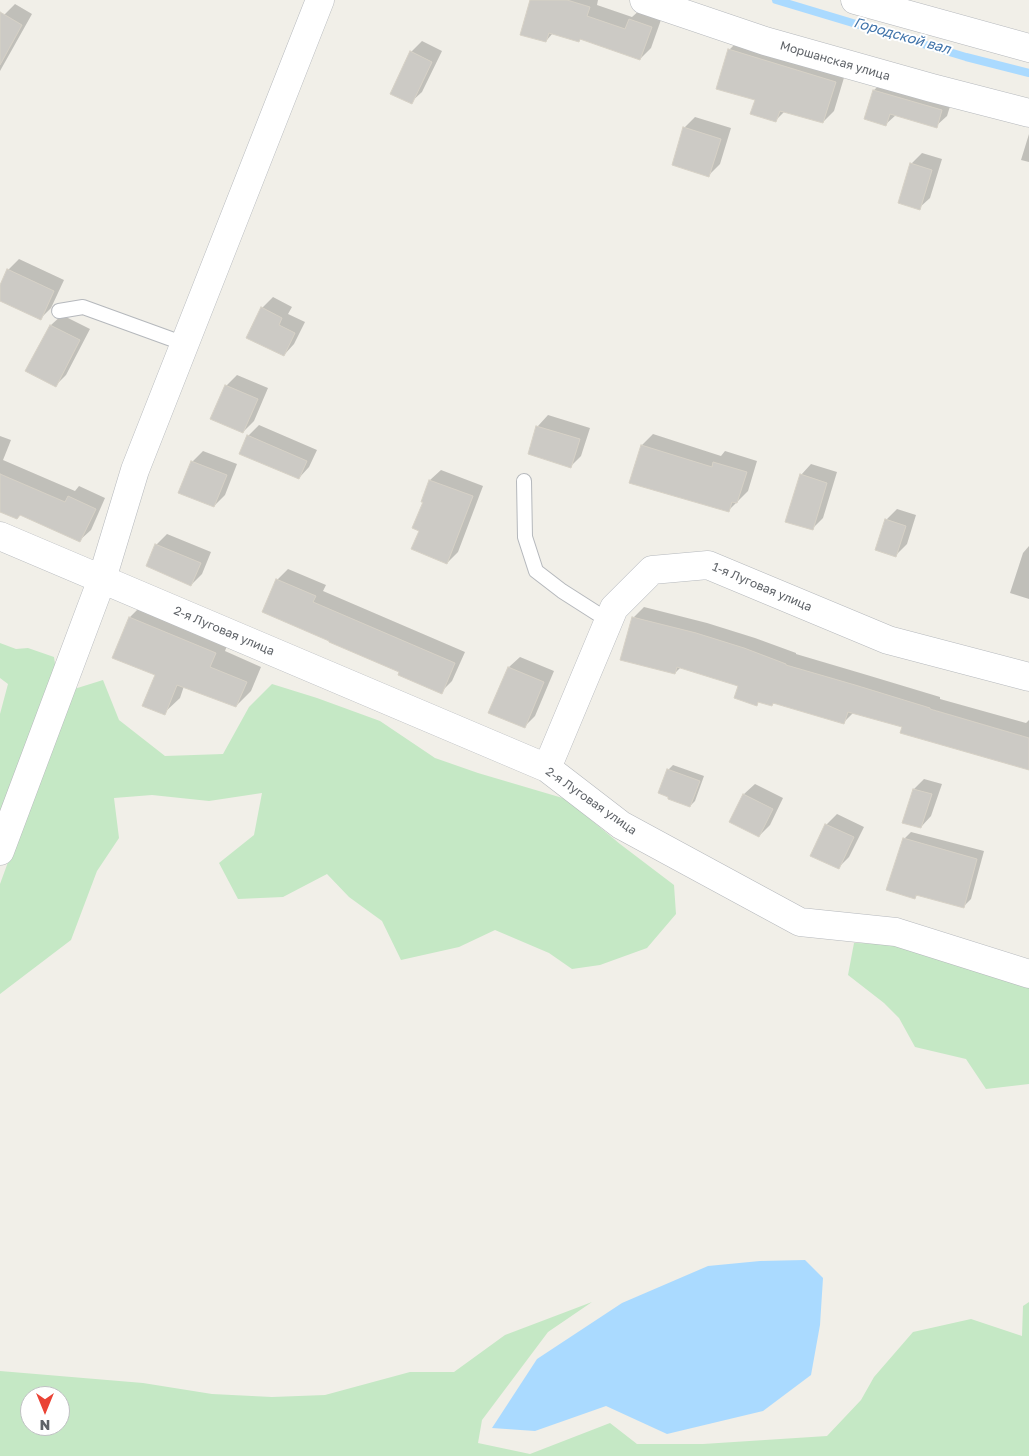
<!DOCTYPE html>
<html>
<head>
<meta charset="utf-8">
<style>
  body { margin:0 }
  #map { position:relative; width:1029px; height:1456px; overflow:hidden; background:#f1efe8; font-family:"Golos Text",sans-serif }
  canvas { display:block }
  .north { position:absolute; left:20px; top:1386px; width:50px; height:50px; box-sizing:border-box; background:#fff; border:1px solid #bfc1c3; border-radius:50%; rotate:180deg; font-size:14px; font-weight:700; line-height:20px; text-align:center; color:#5f6368 }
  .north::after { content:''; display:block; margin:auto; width:18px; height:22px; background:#ea4335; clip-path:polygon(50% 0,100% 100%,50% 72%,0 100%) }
</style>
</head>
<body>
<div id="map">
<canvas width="1029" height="1456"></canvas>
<div class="north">N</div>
</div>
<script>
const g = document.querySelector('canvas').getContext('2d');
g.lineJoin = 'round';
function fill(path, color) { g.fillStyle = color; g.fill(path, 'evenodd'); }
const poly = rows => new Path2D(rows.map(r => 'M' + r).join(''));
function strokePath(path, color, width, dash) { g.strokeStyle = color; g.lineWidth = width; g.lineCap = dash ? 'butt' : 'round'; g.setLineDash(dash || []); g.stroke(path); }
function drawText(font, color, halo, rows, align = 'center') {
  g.font = font + ' "Golos Text",sans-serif'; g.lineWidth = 4; g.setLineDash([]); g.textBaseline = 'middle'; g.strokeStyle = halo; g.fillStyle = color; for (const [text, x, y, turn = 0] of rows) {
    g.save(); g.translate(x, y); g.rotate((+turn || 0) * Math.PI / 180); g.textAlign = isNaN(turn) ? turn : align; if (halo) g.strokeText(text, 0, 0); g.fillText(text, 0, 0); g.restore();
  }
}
const green = poly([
  [0,643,16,649,28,648,54,657,58,684,0,825,0,714,8,684,0,678],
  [103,680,119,720,165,756,223,754,249,707,272,684,317,698,380,721,435,758,478,773,566,799,620,844,674,885,676,914,647,948,600,965,572,969,549,953,495,930,459,947,401,960,382,921,349,897,327,874,283,897,238,899,219,863,254,835,262,793,209,801,152,795,114,798,119,838,97,871,71,940,0,994,0,884,71,690],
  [854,943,898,944,1029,977,1029,1084,986,1089,966,1059,915,1047,899,1018,884,1003,848,975],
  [592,1302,548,1332,482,1420,478,1443,530,1454,610,1423,637,1444,703,1444,827,1436,861,1400,874,1377,913,1332,971,1319,1022,1336,1023,1306,1029,1302,1029,1456,0,1456,0,1371,143,1383,212,1394,272,1397,325,1395,410,1372,454,1372,505,1335],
  [30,1396,60,1396,60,1426,30,1426]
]);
const water = poly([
  [805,1260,823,1278,820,1325,811,1375,763,1411,667,1434,606,1406,535,1431,492,1428,537,1359,622,1303,708,1266,760,1261]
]);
const shadow = poly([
  [531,0,598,0,597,5,632,17,641,9,662,17,651,48,640,59,581,38,579,41,553,33,546,41],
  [15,4,32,14,0,71,0,22,4,15],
  [740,39,846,71,834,111,823,122,785,111,776,120,729,50],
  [422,41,442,51,422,92,411,102,411,52],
  [885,80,952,100,947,116,936,126,896,115,886,124,874,90],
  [695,117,731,128,720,164,709,175,684,128],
  [1029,134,1029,162,1021,160],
  [922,153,942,159,930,198,919,208,911,164],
  [19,259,64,280,51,308,40,319,0,300,0,288,8,270],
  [273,297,292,307,288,314,305,322,294,344,284,355,262,308],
  [62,315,90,329,66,375,55,386,27,371,51,325],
  [237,375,268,388,254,421,243,432,226,386],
  [548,415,590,428,581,456,571,466,529,454,538,426],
  [259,425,317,450,309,467,299,478,248,436],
  [653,434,721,456,725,451,757,461,748,491,728,511,630,482,642,445],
  [0,436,11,440,3,460,75,491,79,486,105,498,91,530,80,540,21,514,17,518,0,511],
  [203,451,237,464,225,495,214,506,192,462],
  [811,464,837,472,823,518,812,529,801,475],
  [441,470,483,486,458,552,447,563,420,530,424,502,422,501,430,480],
  [897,509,916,515,907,544,896,555,886,520],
  [167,534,211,552,202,574,191,585,156,545],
  [1029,546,1029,599,1010,593,1023,553],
  [288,569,326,585,323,591,465,652,452,681,441,692,401,672,277,580],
  [145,602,230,638,225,651,261,667,251,691,236,706,184,686,180,698,164,713,156,675,130,617],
  [644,607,707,623,755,638,796,653,796,654,867,675,940,697,940,699,1026,723,1029,720,1029,769,903,726,854,712,844,722,775,702,772,705,760,701,756,704,740,686,681,667,675,673,633,618],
  [520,657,554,671,535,716,524,727,509,667],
  [673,765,704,776,695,801,690,806,670,796,668,770],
  [924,779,942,784,931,816,921,827,914,789],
  [755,784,783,798,770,825,759,836,731,822,744,794],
  [837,814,864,827,849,857,838,868,826,825],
  [911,832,984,851,971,899,964,906,918,894,915,898,904,839]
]);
const stream = poly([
  [776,0,966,57,1029,73]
]);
const building = poly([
  [530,0,567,0,590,7,587,16,625,29,629,19,652,27,640,60,580,39,579,42,549,33,546,42,520,35,530,0],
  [0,12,22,25,0,65,0,12],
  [728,49,836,82,823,123,780,111,776,122,750,114,755,100,716,89,728,49],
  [410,51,432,62,412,104,390,94,410,51],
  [873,90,942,110,937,128,890,114,886,126,864,119,873,90],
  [683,127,721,139,709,177,672,165,683,127],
  [910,163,932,170,920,210,898,203,910,163],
  [7,269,54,291,41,320,0,301,0,285,7,269],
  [261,307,282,318,279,325,295,333,284,356,246,338,261,307],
  [50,325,80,340,56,387,25,371,50,325],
  [225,385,258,399,243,433,210,419,225,385],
  [536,426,580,439,571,468,528,454,536,426],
  [247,435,307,461,299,479,239,454,247,435],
  [641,445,712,467,713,462,747,472,737,503,732,502,729,512,629,483,641,445],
  [191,461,227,475,214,507,178,493,191,461],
  [0,474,65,502,68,496,96,509,80,542,20,515,17,519,0,512,0,474],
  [800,474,827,483,813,530,785,522,800,474],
  [429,480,473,496,447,564,411,549,419,531,412,528,423,502,421,502,429,480],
  [885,519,906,526,896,557,875,550,885,519],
  [155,544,201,563,191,586,146,566,155,544],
  [276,579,316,596,313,602,455,663,442,694,398,675,399,672,329,642,329,641,262,612,276,579],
  [129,617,216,653,210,667,247,682,236,707,177,685,165,715,142,706,155,675,112,658,129,617],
  [632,617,696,633,744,648,786,664,786,665,855,685,930,708,930,709,1029,738,1029,770,900,733,902,727,848,712,844,724,773,703,772,706,758,702,757,706,734,698,738,686,677,667,675,674,620,660,632,617],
  [508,667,544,682,525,728,488,713,508,667],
  [667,769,700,781,690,807,668,799,668,797,658,793,667,769],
  [913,789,932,794,921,828,902,823,913,789],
  [743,794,773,809,759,837,729,822,743,794],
  [825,824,854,837,839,869,810,856,825,824],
  [903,838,977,859,964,908,916,895,915,899,886,890,903,838]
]);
const lane = poly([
  [59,311,83,307,185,344],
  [524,481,525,537,536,571,562,591,609,621]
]);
const street = poly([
  [644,0,765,41,932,88,1029,113],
  [855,0,1029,48],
  [0,536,547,768,621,825,800,922,896,932,1029,974],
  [547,768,614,608,652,570,708,565,888,640,1029,677],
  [0,851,102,579,135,470,320,0]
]);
const streetNames = [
  ["Моршанская улица",835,61,16],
  ["1-я Луговая улица",762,587,23],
  ["2-я Луговая улица",224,631,23],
  ["2-я Луговая улица",591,801,35]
];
const waterNames = [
  ["Городской вал",902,36,16]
];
fill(green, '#c5e8c5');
fill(water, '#aadaff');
fill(shadow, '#0003');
strokePath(stream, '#aadaff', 8);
fill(building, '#cccac5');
strokePath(building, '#d6d1c6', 1);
strokePath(lane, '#b5b8bc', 16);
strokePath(street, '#b5b8bc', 29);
strokePath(lane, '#fff', 14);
strokePath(street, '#fff', 28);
drawText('12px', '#5f6368', '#fff', streetNames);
drawText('italic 14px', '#4174aa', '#fff', waterNames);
</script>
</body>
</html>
